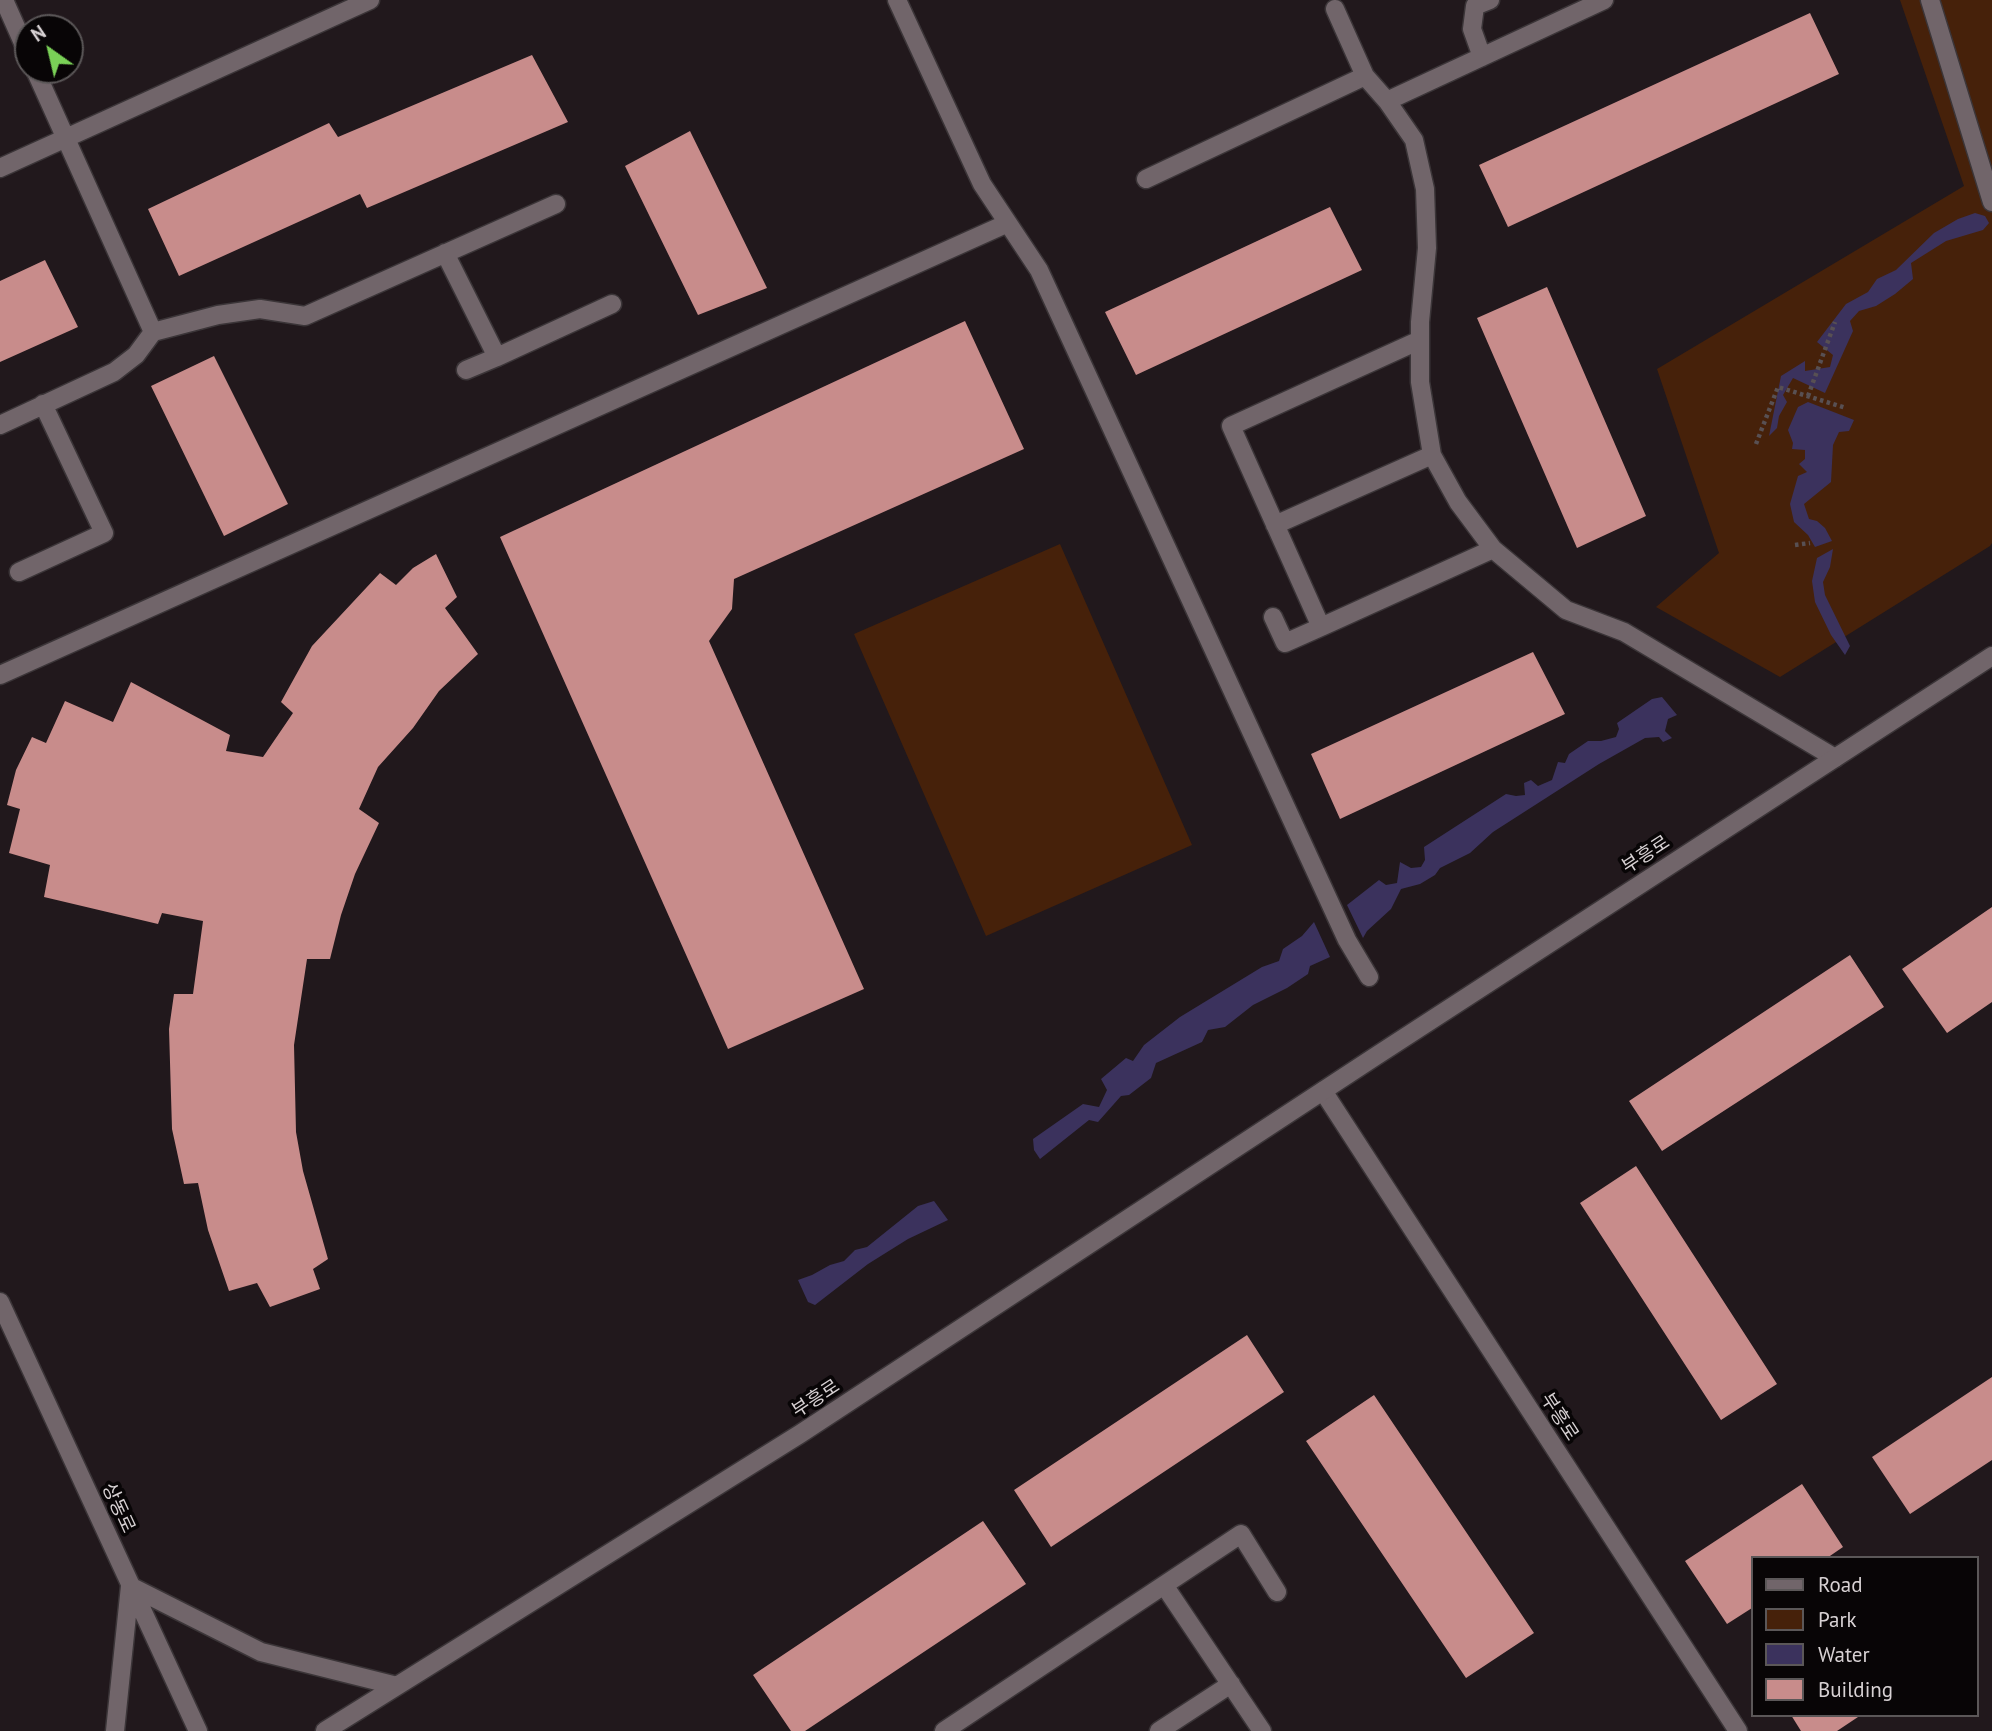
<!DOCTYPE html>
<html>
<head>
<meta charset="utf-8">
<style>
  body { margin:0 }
  #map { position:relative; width:1992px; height:1731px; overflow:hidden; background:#21181c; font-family:"PT Sans",sans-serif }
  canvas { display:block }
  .legend { position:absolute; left:1751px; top:1556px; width:228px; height:161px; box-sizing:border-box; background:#080506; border:2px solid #5b5758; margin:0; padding:9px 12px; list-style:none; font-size:21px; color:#d7d1d3 }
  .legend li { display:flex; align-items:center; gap:14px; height:35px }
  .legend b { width:35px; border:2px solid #5b5758 }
  .north { position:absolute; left:14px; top:14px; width:70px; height:70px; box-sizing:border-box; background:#080506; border:2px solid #5b5758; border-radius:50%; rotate:326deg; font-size:19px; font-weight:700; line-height:28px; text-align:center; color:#d7d1d3 }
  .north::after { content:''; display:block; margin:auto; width:24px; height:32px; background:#7ad157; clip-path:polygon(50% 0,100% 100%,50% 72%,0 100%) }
</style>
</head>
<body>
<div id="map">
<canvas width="1992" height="1731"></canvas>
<ul class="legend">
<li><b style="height:9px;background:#71656a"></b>Road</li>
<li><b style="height:19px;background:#46210a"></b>Park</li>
<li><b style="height:19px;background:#3b325d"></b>Water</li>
<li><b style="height:19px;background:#c88c8b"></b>Building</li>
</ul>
<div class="north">N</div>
</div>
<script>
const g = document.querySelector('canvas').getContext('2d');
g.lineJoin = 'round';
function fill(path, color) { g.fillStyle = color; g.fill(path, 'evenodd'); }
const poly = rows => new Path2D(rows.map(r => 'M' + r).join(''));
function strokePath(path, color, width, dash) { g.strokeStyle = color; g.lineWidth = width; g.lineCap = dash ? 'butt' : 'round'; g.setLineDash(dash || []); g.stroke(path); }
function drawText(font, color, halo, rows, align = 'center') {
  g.font = font + ' "PT Sans","Noto Sans KR",sans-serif'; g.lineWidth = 7; g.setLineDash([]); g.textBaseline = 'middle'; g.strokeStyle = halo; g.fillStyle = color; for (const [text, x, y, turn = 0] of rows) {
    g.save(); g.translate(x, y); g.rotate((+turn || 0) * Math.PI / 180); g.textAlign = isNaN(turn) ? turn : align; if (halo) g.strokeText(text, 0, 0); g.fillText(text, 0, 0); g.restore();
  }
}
const green = poly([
  [1900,0,1992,0,1992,543,1990,546,1780,677,1656,607,1719,553,1657,369,1964,186],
  [1060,544,1192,845,986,936,854,634]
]);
const water = poly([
  [1975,213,1985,216,1989,223,1983,230,1946,241,1911,263,1913,279,1895,294,1876,306,1859,311,1850,321,1853,331,1825,393,1793,378,1783,395,1787,402,1779,416,1777,428,1769,436,1781,376,1805,361,1805,371,1830,367,1833,355,1817,342,1846,304,1868,292,1877,279,1896,270,1934,233,1958,219],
  [1808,402,1854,420,1849,431,1839,432,1833,445,1831,482,1804,504,1809,519,1817,521,1825,528,1832,541,1815,547,1808,535,1794,522,1790,504,1798,476,1807,472,1799,464,1805,459,1805,450,1792,449,1793,443,1788,430,1798,407],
  [1833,549,1830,567,1823,582,1825,595,1850,646,1845,655,1831,635,1815,602,1812,581,1817,558],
  [1662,697,1677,715,1668,719,1665,731,1672,738,1663,742,1659,737,1645,738,1599,764,1493,832,1470,853,1440,868,1435,875,1420,884,1401,889,1391,909,1367,931,1363,938,1347,905,1379,880,1386,885,1397,883,1400,862,1411,868,1421,867,1425,860,1424,847,1506,794,1516,796,1525,795,1524,783,1531,780,1538,786,1552,780,1558,762,1565,763,1569,754,1588,741,1601,741,1616,737,1619,729,1617,723,1652,699],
  [1314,922,1330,957,1310,966,1308,974,1287,988,1253,1005,1225,1027,1208,1030,1202,1042,1156,1063,1151,1078,1129,1095,1121,1096,1098,1122,1089,1120,1040,1159,1034,1150,1033,1139,1083,1104,1099,1107,1107,1090,1101,1079,1126,1058,1133,1061,1144,1045,1180,1017,1262,967,1279,961,1283,949,1302,936],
  [934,1201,948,1220,908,1239,868,1264,815,1305,808,1302,798,1280,812,1275,830,1265,844,1261,855,1250,867,1247,918,1206]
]);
const building = poly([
  [1810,13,1839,74,1508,227,1479,165],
  [532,55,568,122,367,208,360,194,179,276,148,209,329,123,338,137],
  [690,131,767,288,698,315,625,166],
  [1330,207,1362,270,1136,375,1105,312],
  [45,260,78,327,0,362,0,281],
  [1547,287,1646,516,1577,548,1477,318],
  [965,321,1024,449,734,579,732,609,709,641,864,989,728,1049,500,537],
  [214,356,288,504,224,536,151,386],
  [436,554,457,597,445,608,478,654,439,691,413,728,378,767,359,809,379,823,355,874,341,915,330,959,307,959,294,1045,296,1132,303,1171,328,1259,313,1269,320,1289,270,1307,257,1283,229,1291,208,1230,198,1183,184,1184,172,1129,169,1029,174,994,193,994,203,921,162,913,158,924,44,897,50,865,9,853,20,809,7,805,16,770,32,737,46,743,65,701,113,722,131,682,230,735,226,751,263,757,293,713,281,702,312,646,380,573,396,585,413,568],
  [1533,652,1565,714,1340,819,1311,754],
  [1992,907,1992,1002,1947,1033,1902,969],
  [1850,955,1884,1007,1662,1151,1629,1101],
  [1636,1166,1777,1384,1721,1420,1580,1203],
  [1247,1335,1284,1392,1051,1547,1014,1490],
  [1992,1377,1992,1460,1910,1514,1872,1457],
  [1374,1395,1534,1633,1466,1678,1306,1441],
  [1802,1484,1843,1547,1827,1558,1752,1558,1752,1608,1727,1624,1685,1561],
  [983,1521,1026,1584,805,1731,791,1731,753,1675],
  [1791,1715,1861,1715,1837,1731,1801,1731]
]);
const path = poly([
  [1808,396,1835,322],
  [1756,444,1778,387,1846,408],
  [1795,545,1810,543]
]);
const lane = poly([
  [4,0,28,54],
  [1335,9,1365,76,1387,101,1414,140,1425,189,1427,248,1420,322,1420,382,1432,455,1458,502,1493,549,1566,610,1624,632,1835,758],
  [1482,57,1472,29,1475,6,1490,0],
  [1387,101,1604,0],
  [0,168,370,0],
  [1146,179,1365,76],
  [445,253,497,357,466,370],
  [153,332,218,315,260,309,305,316,556,204],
  [1420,340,1231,426,1321,627,1493,549],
  [497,357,612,304],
  [0,425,114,372,136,355,153,332,35,70],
  [1275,525,1432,455],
  [19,572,104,533,43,404],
  [1273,617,1285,643,1321,627]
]);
const street = poly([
  [897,0,982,184,1039,270,1347,940,1369,977],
  [1930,0,1992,202],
  [0,675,1008,223],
  [1323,1091,1738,1731],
  [1164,1585,1262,1731],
  [944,1731,1241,1534,1277,1592],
  [1159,1731,1231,1684]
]);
const secondary = poly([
  [0,1302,198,1731],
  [130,1586,261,1652,397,1686],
  [115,1731,130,1586],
  [325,1731,800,1434,1376,1056,1992,656]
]);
const streetNames = [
  ["부흥로",1646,855,-33],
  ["부흥로",816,1399,-33],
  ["부흥로",1559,1417,57],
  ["상동로",118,1508,65]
];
fill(green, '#46210a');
fill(water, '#3b325d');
fill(building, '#c88c8b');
strokePath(lane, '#3b3538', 21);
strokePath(street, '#3b3538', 21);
strokePath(secondary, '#3b3538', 21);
strokePath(path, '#585053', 4.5, [3.5, 3.5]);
strokePath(lane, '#71656a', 18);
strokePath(street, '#71656a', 18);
strokePath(secondary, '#71656a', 18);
drawText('19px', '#d7d1d3', '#080506', streetNames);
</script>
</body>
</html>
